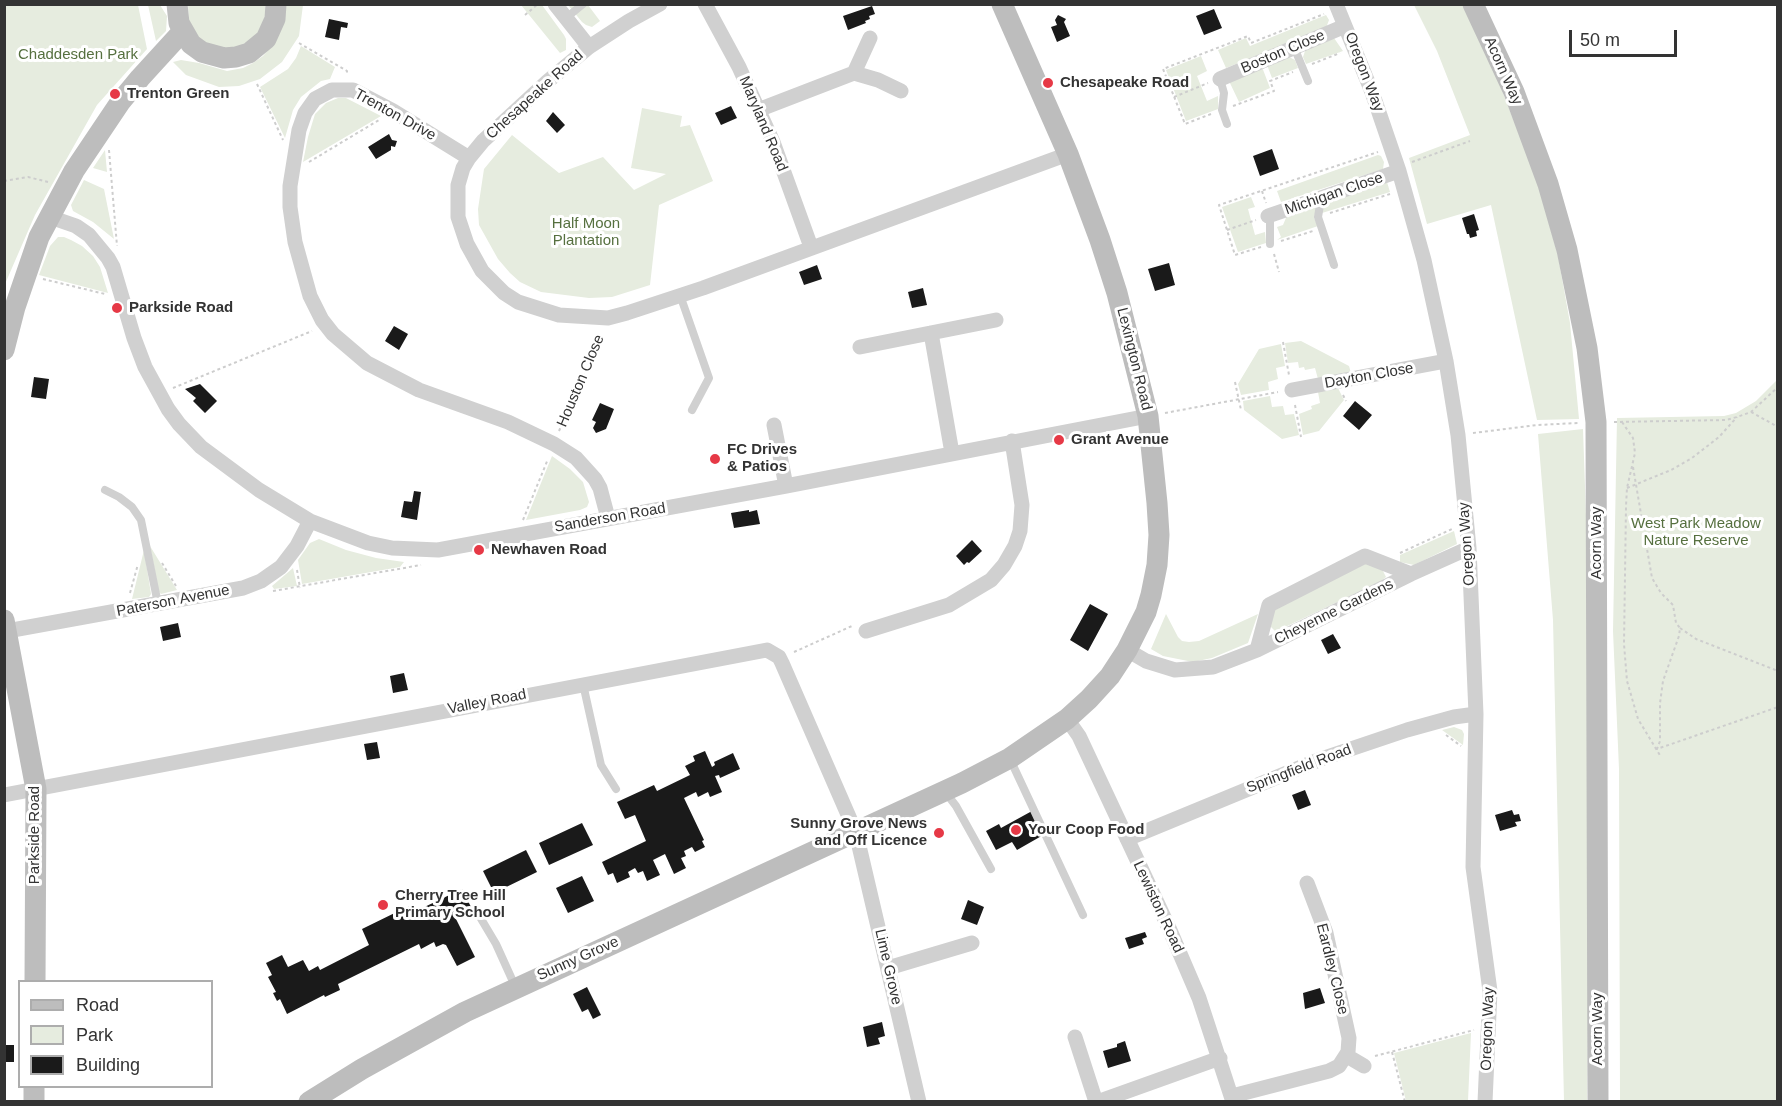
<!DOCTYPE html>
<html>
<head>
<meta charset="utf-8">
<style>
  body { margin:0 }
  #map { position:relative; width:1782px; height:1106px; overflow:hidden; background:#fff; font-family:Helvetica,sans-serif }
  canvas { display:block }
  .frame { position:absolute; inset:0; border:6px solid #333; pointer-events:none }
  .legend { position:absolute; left:18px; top:980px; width:195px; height:108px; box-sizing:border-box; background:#fff; border:2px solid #adadad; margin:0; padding:8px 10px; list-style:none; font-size:18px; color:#333 }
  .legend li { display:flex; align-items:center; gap:12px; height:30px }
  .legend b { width:30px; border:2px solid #adadad }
  .scale { position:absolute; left:1569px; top:30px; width:108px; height:27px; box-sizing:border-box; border:3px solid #333; border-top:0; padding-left:8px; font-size:18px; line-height:21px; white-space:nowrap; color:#333; -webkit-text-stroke:4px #fff; paint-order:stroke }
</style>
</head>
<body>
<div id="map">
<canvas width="1782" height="1106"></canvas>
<div class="frame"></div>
<ul class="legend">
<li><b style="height:8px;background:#bdbdbd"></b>Road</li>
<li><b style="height:16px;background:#e6ecdf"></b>Park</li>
<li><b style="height:16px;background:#1a1a1a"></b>Building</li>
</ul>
<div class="scale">50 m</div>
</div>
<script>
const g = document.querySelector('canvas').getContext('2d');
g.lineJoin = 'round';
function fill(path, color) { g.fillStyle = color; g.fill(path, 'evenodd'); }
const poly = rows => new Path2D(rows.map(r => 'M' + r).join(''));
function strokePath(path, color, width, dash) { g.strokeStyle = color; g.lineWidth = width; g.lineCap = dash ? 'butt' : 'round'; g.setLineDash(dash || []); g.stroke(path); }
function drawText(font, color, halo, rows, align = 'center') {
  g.font = font + ' Helvetica,sans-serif'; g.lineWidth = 6; g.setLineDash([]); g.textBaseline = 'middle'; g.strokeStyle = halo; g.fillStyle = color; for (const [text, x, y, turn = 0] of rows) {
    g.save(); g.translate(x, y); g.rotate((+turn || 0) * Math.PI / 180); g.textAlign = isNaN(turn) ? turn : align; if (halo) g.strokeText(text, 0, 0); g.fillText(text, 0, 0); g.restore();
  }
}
const green = poly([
  [5,4,138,5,147,49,97,105,35,215,5,284],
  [148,5,160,5,167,16,166,31,156,41],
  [188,5,265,5,266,12,262,27,254,39,233,49,210,46,197,37,189,23],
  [285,5,303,5,299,36,282,62,260,79,239,86,219,87,186,75,173,62,181,60,199,63,227,71,243,68,253,63,263,56,276,41],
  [521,5,542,5,564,35,566,39,566,50,560,53],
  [568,5,588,5,600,21,592,27,586,25,582,22],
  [1414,5,1463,5,1496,75,1538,183,1558,256,1570,323,1579,419,1537,420,1491,205,1427,224,1409,158,1470,135,1437,51],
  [1326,15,1329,20,1326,28,1226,68,1218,50,1246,38,1250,46],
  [1334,38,1343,51,1306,64,1303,57,1306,48],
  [301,46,335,67,330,79,321,81,301,97,293,110,285,138,260,87,288,69,296,58],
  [1201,56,1207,71,1197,76,1207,101,1218,96,1218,109,1186,121,1166,70],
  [1289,57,1295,60,1298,68,1272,78,1267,65],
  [1262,67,1270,88,1239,102,1229,81],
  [338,98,346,98,381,116,303,162,308,137,315,114,326,103],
  [642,108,682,116,680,127,690,125,713,181,659,205,650,285,612,297,589,298,541,292,520,282,510,273,498,259,479,225,478,209,484,169,512,135,559,173,603,157,634,190,666,174,631,168],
  [105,150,107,172,93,168],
  [1378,155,1381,156,1384,162,1383,169,1281,202,1277,191],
  [84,180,104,189,114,239,93,222,73,211,71,205],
  [1387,182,1390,192,1322,213,1323,203],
  [1251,197,1255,207,1248,209,1255,235,1265,232,1266,243,1238,252,1222,207],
  [1317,205,1314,218,1318,226,1277,240,1281,237,1277,227,1283,225,1288,213],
  [58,237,64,237,71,240,82,246,93,256,100,267,108,293,39,275,50,246],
  [1301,341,1349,366,1351,373,1318,379,1315,368,1305,370,1304,367,1299,368,1298,362,1288,363,1285,343],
  [1281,344,1285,366,1276,368,1278,379,1268,382,1269,390,1241,395,1238,384,1259,349],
  [1777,380,1777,1101,1620,1101,1619,769,1613,631,1617,418,1724,416,1736,413,1756,401],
  [1338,388,1344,400,1319,431,1303,435,1299,414,1312,409,1311,406,1320,403,1318,392],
  [1270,396,1272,407,1283,406,1285,415,1294,414,1299,435,1282,439,1244,410,1243,401],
  [1583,429,1587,544,1588,1017,1587,1101,1564,1101,1553,620,1538,434],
  [552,456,570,469,583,482,589,502,587,507,580,510,526,520],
  [1454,531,1457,544,1414,565,1400,562,1400,555],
  [319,539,346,550,376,558,404,562,400,567,302,584,298,560,310,543],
  [150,546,177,590,161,594,159,592],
  [144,550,151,594,149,597,132,599],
  [1364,563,1382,569,1386,577,1381,581,1279,630,1275,631,1271,627,1270,623,1273,611],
  [293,568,297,586,274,589,272,586],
  [1166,614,1178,637,1182,641,1189,642,1199,641,1258,614,1248,643,1212,658,1193,662,1163,656,1151,649],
  [1454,727,1462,730,1464,734,1463,745,1442,730],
  [1471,1033,1468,1101,1406,1101,1394,1053]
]);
const building = poly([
  [872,6,875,14,869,16,870,19,865,21,866,23,848,30,843,16],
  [1214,9,1222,28,1204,35,1196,16],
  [1058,15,1066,19,1064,22,1070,36,1057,42,1051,27,1057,25,1055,20],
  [329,19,348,23,347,28,341,27,339,40,325,37],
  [731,106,737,118,721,125,715,113],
  [553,112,565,125,557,133,546,121],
  [389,134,392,140,397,141,395,147,391,146,391,150,376,159,368,147],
  [1272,149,1279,169,1260,176,1253,156],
  [1474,214,1479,230,1476,231,1477,236,1470,238,1469,234,1467,234,1462,218],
  [1169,263,1175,285,1155,291,1148,269],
  [817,265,822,279,804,285,799,272],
  [923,288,927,305,912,308,908,292],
  [394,326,408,334,399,350,385,341],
  [34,377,49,379,46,399,31,397],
  [200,384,217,401,205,413,193,401,196,398,185,389],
  [1355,401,1372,415,1359,430,1343,416],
  [600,403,614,409,606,429,596,433,593,428,596,422,592,420],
  [414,491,421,492,417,520,401,517,404,501,412,502],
  [749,510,749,512,757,510,760,524,734,528,731,513],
  [972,540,982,551,969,563,967,562,964,565,956,556],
  [1090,604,1108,614,1088,651,1070,640],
  [178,623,181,637,163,641,160,627],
  [1333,634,1341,648,1328,654,1321,640],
  [404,673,408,690,393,693,390,676],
  [377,742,380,758,367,760,364,744],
  [705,751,712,767,715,765,714,762,733,753,740,769,720,778,719,775,715,776,722,792,710,797,708,792,698,797,696,792,684,798,704,840,702,841,705,847,695,852,692,847,684,851,686,856,681,858,686,868,674,874,665,854,653,860,660,875,647,881,643,871,638,873,635,868,628,872,630,877,617,883,613,873,608,875,602,862,646,841,635,815,625,819,617,802,654,785,657,791,690,775,685,766,695,761,693,756],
  [1305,790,1311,805,1298,810,1292,795],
  [1512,810,1514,815,1519,814,1521,821,1515,822,1517,826,1500,831,1495,815],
  [1032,811,1045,834,1017,850,1012,842,996,850,986,831,999,824,1001,828],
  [582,823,593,845,549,865,539,843],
  [526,850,537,872,494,893,483,871],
  [582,876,594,901,568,913,556,888],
  [462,889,473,911,456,919,475,957,457,966,446,945,443,944,436,947,434,942,421,949,419,944,338,984,340,990,325,997,324,995,287,1014,280,999,277,1001,273,993,276,992,268,977,272,975,266,963,282,955,288,967,303,960,309,971,318,966,320,970,369,945,362,929,411,905,414,912],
  [968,900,984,907,977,925,961,919],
  [1145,932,1147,937,1142,939,1144,944,1129,949,1125,938],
  [587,987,601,1015,593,1019,588,1009,582,1012,573,994],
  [1320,988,1325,1003,1305,1009,1303,993],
  [882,1022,885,1036,878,1038,880,1044,867,1047,863,1027],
  [1125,1041,1131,1061,1108,1068,1103,1051,1117,1047,1117,1044],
  [4,1045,14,1045,14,1062,4,1062]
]);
const path = poly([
  [525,15,538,4],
  [299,43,347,71,347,75],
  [1312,64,1340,53],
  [257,84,283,140],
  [1174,97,1208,83],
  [1233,106,1274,91,1270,81,1293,72],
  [1211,114,1185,124,1163,69,1248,36,1251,43,1324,14],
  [109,150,117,246],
  [309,162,379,120],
  [1412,162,1470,141],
  [4,181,28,177,48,182],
  [1262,191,1266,203],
  [1330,213,1390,194],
  [1227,230,1256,220],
  [1281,241,1313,231],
  [1261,247,1235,255,1219,205,1378,152],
  [1274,254,1279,272],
  [43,279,105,294],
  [1283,342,1289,375],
  [1235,382,1241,410],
  [173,388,312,331],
  [1343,395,1346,401],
  [1295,405,1301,437],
  [1751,412,1778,427],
  [1165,413,1278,392],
  [1614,422,1726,420,1737,417,1751,412,1778,387],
  [1622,422,1633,438,1635,453,1627,488,1626,506,1624,644,1627,681,1638,719,1661,757],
  [559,431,602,332],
  [1473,433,1537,425,1578,423],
  [1633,467,1652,578,1661,593,1673,605,1676,623,1680,628,1679,636,1663,681,1660,703,1660,741,1657,749,1778,707],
  [1627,488,1671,470,1692,458,1719,437,1737,417],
  [523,520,548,459],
  [1400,553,1452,529],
  [162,563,176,586],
  [297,570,300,588],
  [273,591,421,565],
  [130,593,138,564],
  [1680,628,1696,639,1778,671],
  [794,652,852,626],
  [1446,735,1461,746],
  [1392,1052,1405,1102],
  [1375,1056,1474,1030]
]);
const lane = poly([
  [566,18,583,4],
  [1294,47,1308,81],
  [1220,79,1224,93,1222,110,1227,124],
  [1321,199,1318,217,1334,265],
  [1270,215,1270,244],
  [680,295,709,378,692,410],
  [105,490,119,497,132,507,141,520,158,604],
  [583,684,601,765,616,789],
  [1010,759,1083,915],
  [946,793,956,806,991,869],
  [477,912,496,944,515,986]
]);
const street = poly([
  [555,4,589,47],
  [660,4,629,21,589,47,548,81,483,141,469,158,463,168,458,185,458,217,467,244,482,271,504,293,518,302,559,315,608,318,627,313,703,288,1068,154],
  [705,4,739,67,773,142,811,247],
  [1336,4,1372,92,1399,171,1424,260,1446,361,1458,435,1469,548,1476,714,1473,867,1490,991,1485,1102],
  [854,73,870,38],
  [1220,79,1345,26],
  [758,110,854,73,878,80,901,91],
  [469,158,393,111,353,90,332,90,315,99,305,113,299,130,290,186,290,207,295,242,310,296,322,320,333,334,367,363,419,390,508,422,554,444,576,458,595,479,600,488,608,518],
  [1268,216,1399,171],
  [50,217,76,226,89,235,108,258,113,267,134,338,145,367,168,409,179,424,201,447,259,490,310,521,368,543,392,548,438,550,786,486,1148,416],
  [931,333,952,453],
  [860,347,996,320],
  [1292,390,1446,361],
  [774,425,786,486],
  [7,631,243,588,261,581,281,567,297,546,310,521],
  [866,631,949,605,991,580,1004,565,1015,546,1020,531,1022,505,1012,441],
  [1127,650,1146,661,1175,670,1213,667,1257,650,1411,574,1469,548],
  [1257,650,1269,605,1365,556,1411,574],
  [1067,719,1079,736,1169,928,1199,998,1233,1102],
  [4,795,767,650,779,657,782,663,856,833,919,1102],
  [1127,839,1321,759,1407,730,1454,717,1476,714],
  [888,968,972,943],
  [1075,1037,1096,1102],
  [1347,1056,1364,1066],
  [1232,1096,1329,1071,1339,1066,1348,1052,1349,1038,1326,933,1307,883],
  [1097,1102,1220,1058]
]);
const secondary = poly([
  [177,4,179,23,191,44,202,52,224,58,236,57,249,53,266,39,275,19,276,4],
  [1473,4,1514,92,1548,184,1567,250,1587,348,1596,422,1598,1102],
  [4,350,15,307,39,237,74,171,121,101,140,78,182,32],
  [4,620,36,789,35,982],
  [34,1102,34,1086],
  [309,1102,362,1069,465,1012,962,783,1010,758,1067,719,1089,699,1110,676,1127,650,1146,612,1151,595,1157,565,1159,535,1157,503,1148,416,1117,293,1100,240,1068,154,1002,4]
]);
const markers = [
  [1048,83,6,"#e63946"],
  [115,94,6,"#e63946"],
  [117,308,6,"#e63946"],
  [1059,440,6,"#e63946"],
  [715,459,6,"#e63946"],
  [479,550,6,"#e63946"],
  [1016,830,6,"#e63946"],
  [939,833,6,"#e63946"],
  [383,905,6,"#e63946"]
];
const streetNames = [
  ["Boston Close",1283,52,-23],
  ["Acorn Way",1503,71,66],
  ["Oregon Way",1364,72,69],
  ["Chesapeake Road",535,95,-42],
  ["Trenton Drive",395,115,29],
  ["Maryland Road",763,124,67],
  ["Michigan Close",1334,194,-19],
  ["Lexington Road",1134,359,76],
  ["Dayton Close",1369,376,-10],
  ["Houston Close",581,381,-67],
  ["Sanderson Road",610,518,-10],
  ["Acorn Way",1597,543,-90],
  ["Oregon Way",1467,544,-94],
  ["Paterson Avenue",173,601,-11],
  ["Cheyenne Gardens",1334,612,-26],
  ["Valley Road",487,702,-11],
  ["Springfield Road",1299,769,-21],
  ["Parkside Road",35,835,-90],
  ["Lewiston Road",1158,907,65],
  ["Sunny Grove",578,959,-24],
  ["Lime Grove",888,967,77],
  ["Eardley Close",1332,969,76],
  ["Oregon Way",1488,1029,-88],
  ["Acorn Way",1598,1029,-90]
];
const parkNames = [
  ["Chaddesden Park",78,55],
  ["Half Moon",586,224],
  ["Plantation",586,241],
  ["West Park Meadow",1696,524],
  ["Nature Reserve",1696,541]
];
const poiNames = [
  ["Chesapeake Road",1060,83],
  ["Trenton Green",127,94],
  ["Parkside Road",129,308],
  ["Grant Avenue",1071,440],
  ["FC Drives",727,450],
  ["& Patios",727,467],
  ["Newhaven Road",491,550],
  ["Sunny Grove News",927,824,"right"],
  ["and Off Licence",927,841,"right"],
  ["Your Coop Food",1028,830],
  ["Cherry Tree Hill",395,896],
  ["Primary School",395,913]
];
fill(green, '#e6ecdf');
fill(building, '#1a1a1a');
strokePath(path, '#cdcdcd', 2, [3, 3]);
strokePath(lane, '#d0d0d0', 8);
strokePath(street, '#d0d0d0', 15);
strokePath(secondary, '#bdbdbd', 21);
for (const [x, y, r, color] of markers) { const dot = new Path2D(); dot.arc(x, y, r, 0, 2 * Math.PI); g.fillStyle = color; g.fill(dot); strokePath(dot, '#fff', 2); }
drawText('15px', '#333', '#fff', streetNames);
drawText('15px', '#56703f', '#fff', parkNames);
drawText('bold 15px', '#333', '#fff', poiNames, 'left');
</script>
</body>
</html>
